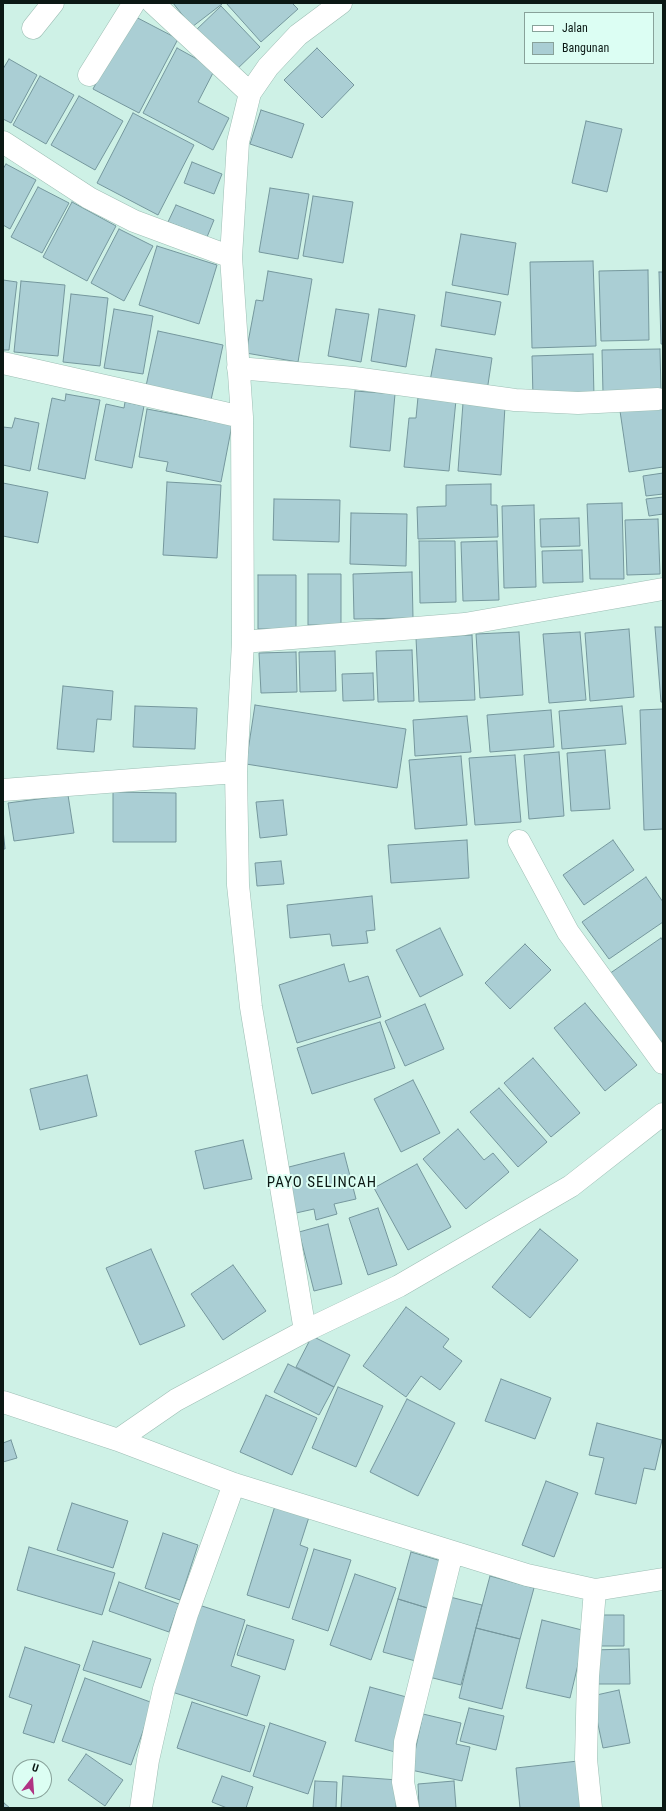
<!DOCTYPE html>
<html>
<head>
<meta charset="utf-8">
<style>
  body { margin:0 }
  #map { position:relative; width:666px; height:1811px; overflow:hidden; background:#cef1e6; font-family:"Roboto Condensed",sans-serif }
  canvas { display:block }
  .frame { position:absolute; inset:0; border:4px solid #0b1814; pointer-events:none }
  .legend { position:absolute; left:524px; top:12px; width:130px; height:52px; box-sizing:border-box; background:#dcfef3; border:1px solid #88a29a; margin:0; padding:5px 7px; list-style:none; font-size:12px; color:#0b1814 }
  .legend li { display:flex; align-items:center; gap:8px; height:20px }
  .legend b { width:20px; border:1px solid #88a29a }
  .north { position:absolute; left:12px; top:1759px; width:40px; height:40px; box-sizing:border-box; background:#dcfef3; border:1px solid #88a29a; border-radius:50%; rotate:17deg; font-size:11px; font-weight:700; line-height:16px; text-align:center; color:#0b1814 }
  .north::after { content:''; display:block; margin:auto; width:14px; height:18px; background:#b03383; clip-path:polygon(50% 0,100% 100%,50% 72%,0 100%) }
</style>
</head>
<body>
<div id="map">
<canvas width="666" height="1811"></canvas>
<div class="frame"></div>
<ul class="legend">
<li><b style="height:5px;background:#fff"></b>Jalan</li>
<li><b style="height:11px;background:#aaced4"></b>Bangunan</li>
</ul>
<div class="north">U</div>
</div>
<script>
const g = document.querySelector('canvas').getContext('2d');
g.lineJoin = 'round';
function fill(path, color) { g.fillStyle = color; g.fill(path, 'evenodd'); }
const poly = rows => new Path2D(rows.map(r => 'M' + r).join(''));
function strokePath(path, color, width, dash) { g.strokeStyle = color; g.lineWidth = width; g.lineCap = dash ? 'butt' : 'round'; g.setLineDash(dash || []); g.stroke(path); }
function drawText(font, color, halo, rows, align = 'center') {
  g.font = font + ' "Roboto Condensed",sans-serif'; g.lineWidth = 4; g.setLineDash([]); g.textBaseline = 'middle'; g.strokeStyle = halo; g.fillStyle = color; for (const [text, x, y, turn = 0] of rows) {
    g.save(); g.translate(x, y); g.rotate((+turn || 0) * Math.PI / 180); g.textAlign = isNaN(turn) ? turn : align; if (halo) g.strokeText(text, 0, 0); g.fillText(text, 0, 0); g.restore();
  }
}
const building = poly([
  [173,3,222,3,222,4,192,27,173,3],
  [226,3,292,3,298,9,261,42,226,3],
  [221,6,260,47,234,72,195,31,221,6],
  [132,15,178,39,139,113,93,89,132,15],
  [177,48,215,69,198,102,229,118,213,150,143,113,177,48],
  [317,48,354,85,322,118,284,80,317,48],
  [9,59,37,75,11,123,3,119,3,69,9,59],
  [40,76,74,95,46,144,13,125,40,76],
  [79,96,123,121,95,170,51,145,79,96],
  [261,110,304,124,292,158,250,144,261,110],
  [133,113,194,145,158,215,97,183,133,113],
  [586,121,622,129,607,192,572,183,586,121],
  [192,162,222,174,214,194,184,183,192,162],
  [6,164,36,180,10,229,3,225,3,169,6,164],
  [38,187,69,203,42,253,11,237,38,187],
  [270,188,309,194,298,259,259,252,270,188],
  [313,196,353,202,343,263,303,256,313,196],
  [72,202,116,226,87,281,43,257,72,202],
  [176,205,214,220,207,237,168,222,176,205],
  [119,229,153,246,124,301,91,283,119,229],
  [461,234,516,243,508,295,452,285,461,234],
  [157,246,217,265,199,324,139,305,157,246],
  [593,261,596,346,532,348,530,262,593,261],
  [648,270,649,340,601,341,599,271,648,270],
  [268,271,312,279,298,362,246,353,256,300,263,301,268,271],
  [659,272,663,272,663,344,661,344,659,272],
  [3,280,17,282,9,350,3,350,3,280],
  [21,281,65,285,58,356,14,352,21,281],
  [446,292,501,302,495,335,441,326,446,292],
  [71,294,108,298,100,366,63,362,71,294],
  [114,309,153,316,143,374,104,368,114,309],
  [336,309,369,314,361,362,328,356,336,309],
  [379,309,415,315,406,367,371,361,379,309],
  [158,331,223,345,211,400,146,386,158,331],
  [436,349,492,358,487,391,430,381,436,349],
  [660,349,661,392,603,393,602,350,660,349],
  [593,354,594,397,533,398,532,356,593,354],
  [355,391,395,394,390,451,350,447,355,391],
  [66,394,100,400,85,479,38,469,52,398,65,401,66,394],
  [418,397,456,400,449,471,404,467,409,418,416,418,418,397],
  [125,402,144,406,132,468,95,460,106,404,124,408,125,402],
  [463,403,505,406,501,475,458,471,463,403],
  [663,405,663,467,629,472,620,411,663,405],
  [147,409,232,425,221,482,166,471,168,462,139,457,147,409],
  [15,418,39,423,30,471,3,465,3,427,12,428,15,418],
  [663,473,663,494,646,496,643,476,663,473],
  [167,482,221,485,217,558,163,555,167,482],
  [3,483,48,492,38,543,3,536,3,483],
  [491,484,491,505,497,505,498,537,418,539,417,507,446,506,446,485,491,484],
  [663,497,663,514,649,516,646,499,663,497],
  [274,499,340,500,339,542,273,540,274,499],
  [622,503,624,579,590,579,587,504,622,503],
  [534,505,536,587,504,588,502,506,534,505],
  [351,513,407,514,406,566,350,564,351,513],
  [579,518,580,546,541,547,540,519,579,518],
  [658,519,660,574,627,575,625,520,658,519],
  [419,541,455,541,456,602,420,603,419,541],
  [497,541,499,600,463,601,461,542,497,541],
  [582,550,583,582,543,583,542,551,582,550],
  [412,572,413,618,354,619,353,574,412,572],
  [308,574,341,574,341,625,308,625,308,574],
  [258,575,296,575,296,629,258,629,258,575],
  [655,627,663,627,663,702,661,702,655,627],
  [629,629,634,697,590,701,585,633,629,629],
  [519,632,523,695,480,698,476,634,519,632],
  [580,632,586,700,549,703,543,634,580,632],
  [472,635,475,700,419,702,416,638,472,635],
  [412,650,414,701,378,702,376,651,412,650],
  [335,651,336,691,300,692,299,652,335,651],
  [296,652,297,692,261,693,259,653,296,652],
  [373,673,374,700,343,701,342,674,373,673],
  [63,686,113,691,111,720,97,719,94,752,57,749,63,686],
  [255,705,406,729,397,788,246,764,255,705],
  [135,706,197,708,195,749,133,747,135,706],
  [622,706,626,744,562,749,559,711,622,706],
  [663,709,663,829,644,830,640,710,663,709],
  [551,710,554,747,490,752,487,715,551,710],
  [467,716,471,752,415,756,413,720,467,716],
  [605,750,610,809,571,811,567,753,605,750],
  [559,752,564,816,529,819,524,755,559,752],
  [515,755,521,822,475,825,469,758,515,755],
  [461,756,467,825,415,829,409,760,461,756],
  [113,792,176,793,176,842,113,842,113,792],
  [68,795,74,833,14,841,8,803,68,795],
  [283,800,287,835,260,838,256,802,283,800],
  [3,829,5,849,3,849,3,829],
  [467,840,469,878,391,883,388,845,467,840],
  [613,840,634,870,584,905,563,875,613,840],
  [281,861,284,884,257,886,255,863,281,861],
  [646,877,663,902,663,922,609,959,582,922,646,877],
  [372,896,375,930,366,931,368,943,332,946,330,934,290,938,287,905,372,896],
  [440,928,463,975,420,997,396,950,440,928],
  [661,938,663,941,663,1040,658,1044,609,974,661,938],
  [525,944,551,970,510,1009,485,983,525,944],
  [344,964,349,982,368,976,381,1017,297,1043,279,985,344,964],
  [585,1003,637,1065,605,1091,554,1028,585,1003],
  [425,1004,444,1049,405,1066,385,1021,425,1004],
  [380,1022,395,1068,312,1094,297,1048,380,1022],
  [533,1058,580,1113,551,1137,504,1083,533,1058],
  [87,1075,97,1116,40,1130,30,1089,87,1075],
  [413,1080,440,1133,401,1152,374,1099,413,1080],
  [499,1088,547,1142,518,1167,470,1112,499,1088],
  [458,1129,484,1160,493,1153,509,1172,466,1209,423,1159,458,1129],
  [243,1140,252,1179,204,1189,195,1151,243,1140],
  [344,1153,356,1199,334,1204,337,1214,316,1220,314,1209,296,1213,285,1168,344,1153],
  [417,1164,451,1227,408,1250,374,1188,417,1164],
  [378,1208,397,1265,368,1275,349,1218,378,1208],
  [328,1224,342,1284,314,1291,299,1232,328,1224],
  [540,1229,578,1260,530,1318,492,1287,540,1229],
  [151,1249,185,1326,140,1345,106,1268,151,1249],
  [233,1265,266,1311,223,1340,191,1294,233,1265],
  [406,1307,449,1339,443,1347,462,1361,440,1390,421,1376,406,1397,363,1366,406,1307],
  [312,1336,350,1355,334,1387,296,1367,312,1336],
  [288,1364,334,1387,319,1415,274,1392,288,1364],
  [501,1379,551,1398,535,1439,485,1421,501,1379],
  [338,1387,383,1406,356,1467,312,1448,338,1387],
  [266,1395,317,1418,292,1475,240,1452,266,1395],
  [407,1399,455,1423,418,1496,370,1472,407,1399],
  [597,1423,662,1440,655,1470,644,1468,636,1504,595,1494,604,1458,589,1455,597,1423],
  [11,1440,17,1458,3,1462,3,1443,11,1440],
  [546,1481,578,1493,554,1557,522,1545,546,1481],
  [72,1503,128,1521,113,1568,57,1550,72,1503],
  [275,1506,309,1517,300,1545,308,1548,289,1608,247,1595,275,1506],
  [163,1533,198,1545,180,1600,145,1588,163,1533],
  [29,1547,115,1573,102,1615,17,1590,29,1547],
  [314,1549,351,1560,328,1631,292,1619,314,1549],
  [411,1552,448,1563,434,1610,398,1599,411,1552],
  [355,1574,396,1588,371,1660,330,1645,355,1574],
  [490,1576,534,1588,520,1639,476,1628,490,1576],
  [119,1582,179,1604,169,1632,109,1611,119,1582],
  [446,1596,482,1605,461,1685,425,1676,446,1596],
  [398,1599,434,1610,419,1662,383,1652,398,1599],
  [199,1605,245,1620,231,1666,260,1676,247,1716,172,1692,199,1605],
  [594,1615,624,1615,624,1646,594,1646,594,1615],
  [542,1620,586,1631,570,1698,526,1688,542,1620],
  [247,1625,294,1640,285,1670,237,1655,247,1625],
  [476,1628,520,1639,502,1709,459,1698,476,1628],
  [93,1641,151,1659,141,1688,83,1670,93,1641],
  [25,1647,80,1665,54,1743,23,1733,32,1705,9,1697,25,1647],
  [629,1649,630,1684,593,1684,592,1650,629,1649],
  [85,1678,153,1703,131,1765,62,1741,85,1678],
  [370,1687,410,1698,395,1752,355,1741,370,1687],
  [619,1690,630,1743,603,1748,592,1696,619,1690],
  [192,1702,265,1726,250,1772,177,1748,192,1702],
  [469,1708,504,1716,496,1750,460,1741,469,1708],
  [423,1714,461,1723,456,1744,470,1747,462,1781,411,1770,423,1714],
  [270,1723,326,1742,308,1794,253,1776,270,1723],
  [86,1754,123,1780,105,1806,68,1780,86,1754],
  [578,1761,583,1808,520,1808,516,1768,578,1761],
  [222,1776,253,1787,246,1808,227,1808,212,1802,222,1776],
  [343,1776,398,1780,396,1808,341,1808,343,1776],
  [315,1781,337,1782,336,1808,313,1808,315,1781],
  [454,1781,456,1808,419,1808,418,1784,454,1781],
  [4,1803,10,1808,3,1808,4,1803]
]);
const minor = poly([
  [153,3,250,93],
  [33,28,53,3],
  [89,75,134,3],
  [3,142,89,198,134,221,231,257],
  [3,363,242,417],
  [238,368,354,378,515,400,578,403,658,399],
  [243,642,465,624,663,589],
  [3,790,236,772],
  [519,841,568,932,663,1063],
  [305,1331,251,1007,238,885,236,772,243,642,242,417,231,257,238,142,250,93,268,67,298,35,341,3],
  [3,1402,118,1440,234,1484,527,1575,595,1590,663,1579],
  [118,1440,176,1400,305,1331,399,1286,571,1186,663,1114],
  [141,1808,148,1760,164,1689,187,1614,234,1484],
  [408,1808,403,1782,405,1742,452,1553],
  [591,1808,586,1759,588,1676,595,1590]
]);
const quarterNames = [
  ["PAYO SELINCAH",322,1183]
];
fill(building, '#aaced4');
strokePath(building, '#75979d', 1);
strokePath(minor, '#9dbeb4', 23);
strokePath(minor, '#fff', 22);
g.letterSpacing = '1px';
drawText('15px', '#0b1814', '#dcfef3', quarterNames);
g.letterSpacing = '0px';
</script>
</body>
</html>
